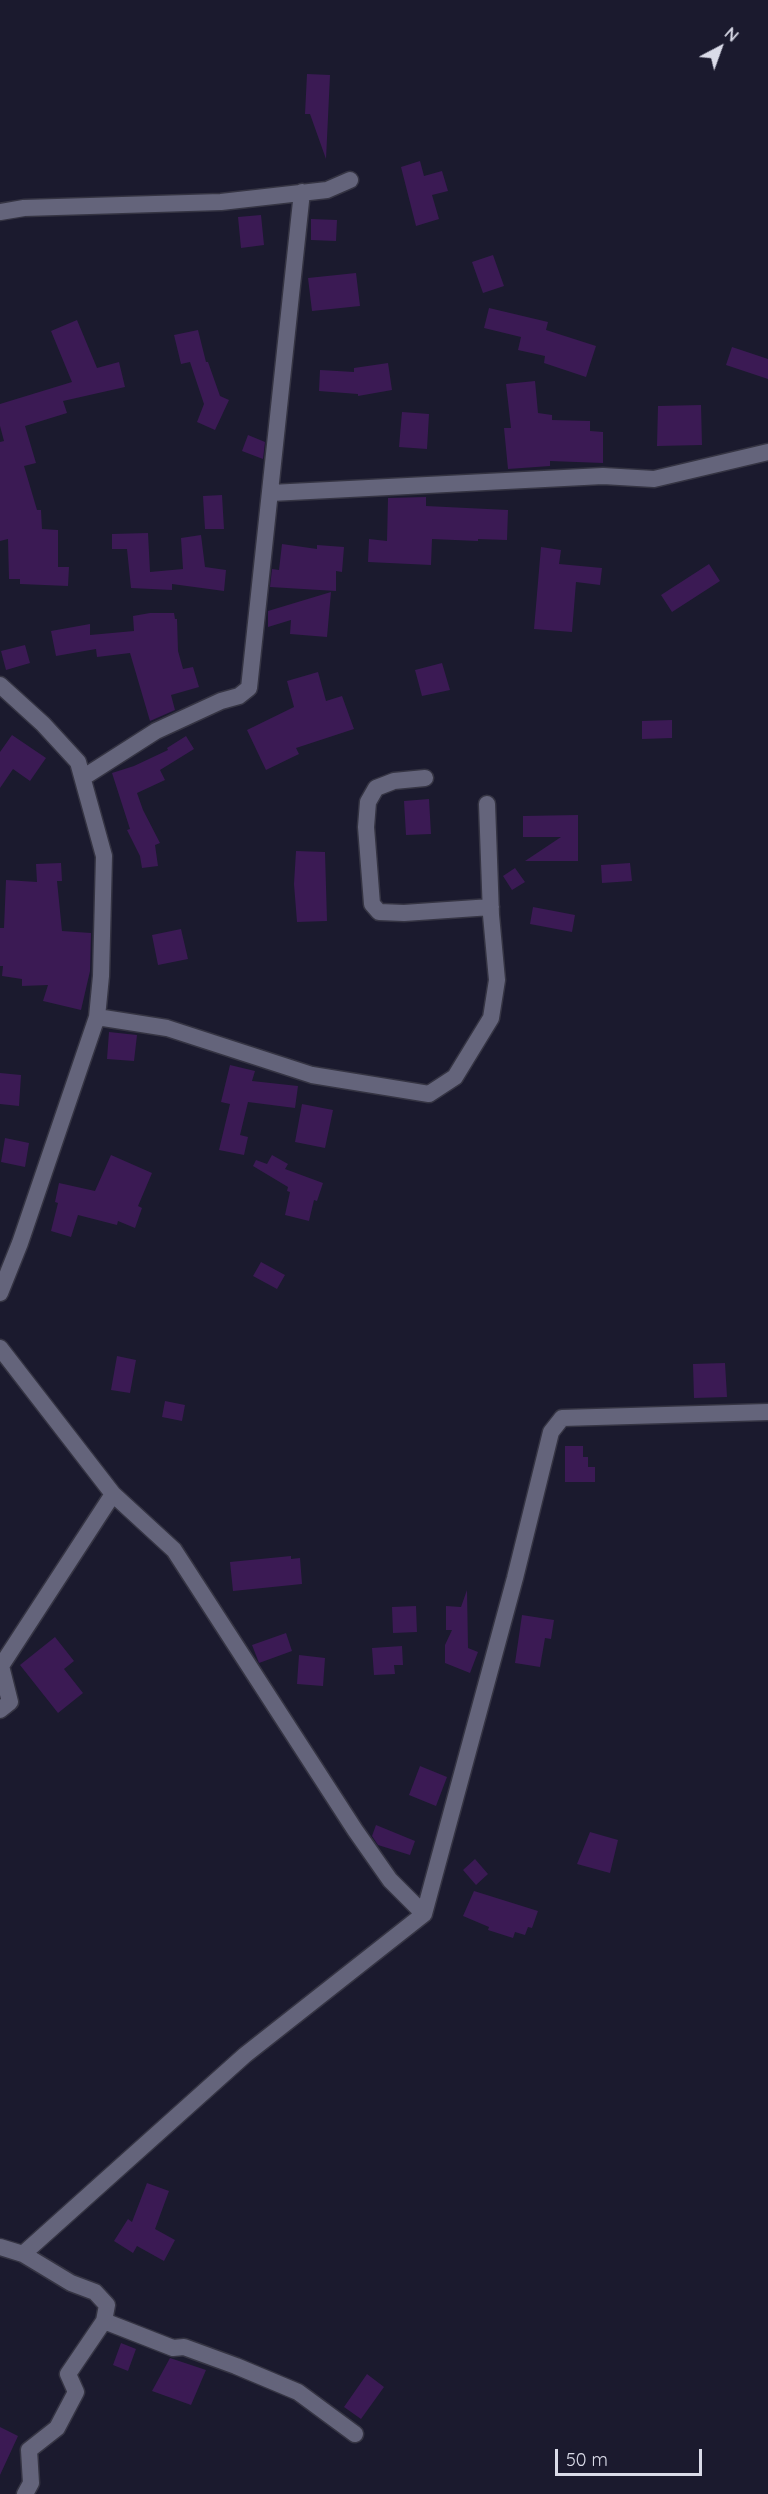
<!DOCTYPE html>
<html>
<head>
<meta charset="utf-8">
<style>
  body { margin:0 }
  #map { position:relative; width:768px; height:2494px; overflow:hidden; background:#1b1a2e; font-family:Quicksand,sans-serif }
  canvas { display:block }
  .north { position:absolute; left:690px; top:18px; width:60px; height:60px; -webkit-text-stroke:4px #1b1a2e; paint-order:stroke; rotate:41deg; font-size:16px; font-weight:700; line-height:24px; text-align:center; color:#dadbe8 }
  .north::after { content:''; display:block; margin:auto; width:21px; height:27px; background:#dadbe8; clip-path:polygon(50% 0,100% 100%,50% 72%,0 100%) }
  .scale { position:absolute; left:555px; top:2449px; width:147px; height:27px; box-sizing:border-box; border:3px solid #dadbe8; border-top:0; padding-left:8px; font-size:18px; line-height:21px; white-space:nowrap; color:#dadbe8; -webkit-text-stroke:4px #1b1a2e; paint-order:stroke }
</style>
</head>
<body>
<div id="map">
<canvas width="768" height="2494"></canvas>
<div class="north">N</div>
<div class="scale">50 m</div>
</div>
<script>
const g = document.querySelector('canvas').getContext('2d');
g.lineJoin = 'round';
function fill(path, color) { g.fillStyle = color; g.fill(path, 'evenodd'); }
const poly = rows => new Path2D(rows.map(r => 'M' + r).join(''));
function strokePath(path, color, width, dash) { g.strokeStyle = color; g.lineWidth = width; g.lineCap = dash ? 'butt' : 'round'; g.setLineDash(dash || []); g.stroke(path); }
const building = poly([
  [307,74,330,75,326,159,310,114,305,114],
  [420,161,424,176,442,171,448,191,432,195,439,219,416,226,401,167],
  [261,215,264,245,241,248,238,217],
  [311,219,337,220,336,241,311,240],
  [493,255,504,286,483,293,472,262],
  [356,273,360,306,312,311,308,278],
  [489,308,548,322,546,330,596,346,586,377,544,363,545,356,518,350,521,337,484,328],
  [77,320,97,368,119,362,125,387,63,401,67,413,25,426,36,463,24,466,37,510,41,510,42,529,58,530,58,567,69,567,68,586,20,584,20,579,9,579,8,539,0,541,0,442,4,441,0,426,0,404,72,382,51,331],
  [198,330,206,362,208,362,220,396,229,400,215,430,197,422,204,404,190,362,181,364,174,335],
  [732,347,768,359,768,379,726,365],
  [388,363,392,390,358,396,358,394,319,391,320,370,354,372,354,368],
  [535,381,538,413,552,415,552,420,590,421,590,431,603,432,603,463,550,461,550,466,508,469,504,428,511,428,506,384],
  [701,405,702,445,657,446,658,406],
  [402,412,429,414,427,449,399,447],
  [248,435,265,442,263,459,242,451],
  [222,495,224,529,205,529,203,496],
  [426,497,426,506,508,510,507,540,478,539,478,541,432,539,431,565,368,562,369,539,387,541,388,498],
  [148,533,150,572,183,569,181,538,201,535,205,567,226,570,224,591,172,584,172,590,131,588,127,549,112,549,112,534],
  [282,544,317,549,317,545,344,547,342,572,336,571,336,591,270,587,272,569,279,570],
  [541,547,561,550,559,564,602,568,600,585,576,582,572,632,534,629],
  [709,564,720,581,672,612,661,595],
  [331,592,327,637,290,634,291,620,268,627,268,611],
  [150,613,174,613,175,619,177,619,178,651,183,669,193,667,199,687,171,695,175,710,150,721,130,653,97,657,96,649,56,656,51,631,90,624,90,635,134,631,133,616],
  [25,645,30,663,6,670,1,651],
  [442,663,450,690,422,696,415,670],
  [318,672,326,701,342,696,354,729,296,748,299,754,266,770,247,730,294,707,287,681],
  [672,720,672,738,642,739,642,721],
  [12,735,46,758,30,781,13,769,0,788,0,752],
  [186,736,194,749,160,770,165,780,137,793,143,810,160,843,155,845,158,866,142,868,140,856,127,830,130,829,112,773,134,766,168,750,167,748],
  [429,799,431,834,406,835,404,801],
  [578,815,578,861,525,861,561,837,523,837,523,816],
  [296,851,325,852,327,921,297,922,294,884],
  [61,863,62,881,57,881,62,931,91,933,90,971,81,1010,43,1001,48,985,22,986,22,979,2,976,3,966,0,966,0,928,4,928,6,880,37,882,36,864],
  [630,863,632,881,602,883,601,865],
  [515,868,525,882,512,890,503,876],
  [533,907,575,915,572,932,530,924],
  [181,929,188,959,158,965,152,935],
  [109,1032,137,1035,134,1061,107,1059],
  [230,1065,255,1071,252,1081,298,1086,295,1108,248,1102,240,1135,248,1137,244,1155,219,1150,230,1104,221,1102],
  [0,1073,21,1075,19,1106,0,1104],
  [302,1104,333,1110,325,1148,295,1142],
  [5,1138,29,1143,25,1167,1,1162],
  [111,1155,152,1173,138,1206,142,1208,135,1228,118,1221,117,1225,78,1215,71,1237,51,1231,58,1203,55,1202,59,1183,95,1191],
  [272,1155,288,1164,285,1169,323,1183,317,1201,314,1200,309,1221,285,1215,290,1192,287,1191,288,1187,253,1166,256,1160,267,1164],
  [261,1262,285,1275,277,1289,253,1276],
  [117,1356,136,1360,130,1393,111,1390],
  [725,1363,727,1397,694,1398,693,1364],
  [165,1401,185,1405,182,1421,162,1417],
  [565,1446,583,1446,583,1457,588,1457,588,1467,595,1467,595,1482,565,1482],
  [291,1556,291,1559,300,1558,302,1584,233,1591,230,1562],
  [467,1590,468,1648,478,1652,470,1673,445,1663,445,1645,452,1630,446,1630,446,1606,461,1607],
  [416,1606,417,1632,393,1633,392,1607],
  [522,1615,554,1620,551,1639,545,1638,540,1667,515,1663],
  [286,1633,292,1651,259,1663,252,1645],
  [55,1637,74,1661,64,1669,83,1693,58,1713,20,1665],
  [402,1646,403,1665,394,1665,395,1674,374,1675,372,1648],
  [299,1655,325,1658,323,1686,297,1684],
  [420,1766,447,1777,436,1806,409,1795],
  [376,1825,415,1841,410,1855,378,1845,372,1836],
  [590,1832,618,1840,610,1873,577,1864],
  [475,1859,488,1874,476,1885,463,1870],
  [474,1891,538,1911,532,1928,528,1927,525,1935,515,1932,513,1938,488,1930,489,1927,463,1916],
  [147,2183,169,2191,155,2229,175,2240,164,2261,137,2246,133,2253,114,2241,128,2219,132,2222],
  [121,2343,136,2349,128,2371,113,2365],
  [170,2358,206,2370,191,2405,152,2391],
  [367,2374,384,2387,361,2419,344,2407],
  [0,2427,18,2436,0,2475]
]);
const minor = poly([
  [0,212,24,208,221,202,327,190,350,180],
  [271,493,603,476,654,479,768,452],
  [0,685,43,724,78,762,104,856,101,976,97,1017,20,1243,0,1293],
  [84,777,156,731,221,701,239,696,249,688,302,192],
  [425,778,394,781,376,788,368,802,366,827,372,904,379,912,404,913,491,907],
  [97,1017,167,1028,312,1075,429,1094,455,1077,491,1018,497,980,491,915,487,804],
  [0,1348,113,1494,174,1550,355,1830,390,1880,424,1914],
  [0,1710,10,1702,1,1666,113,1494],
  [0,2247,23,2254,71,2283,95,2292,107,2305,104,2321,68,2374,76,2392,57,2428,29,2450,31,2483,25,2494],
  [23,2254,245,2055,424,1914,515,1578,551,1432,562,1418,768,1412],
  [104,2321,173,2348,184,2347,236,2366,298,2392,355,2434]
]);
fill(building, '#3b1a54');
strokePath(minor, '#353443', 19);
strokePath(minor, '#64647b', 16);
</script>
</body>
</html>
